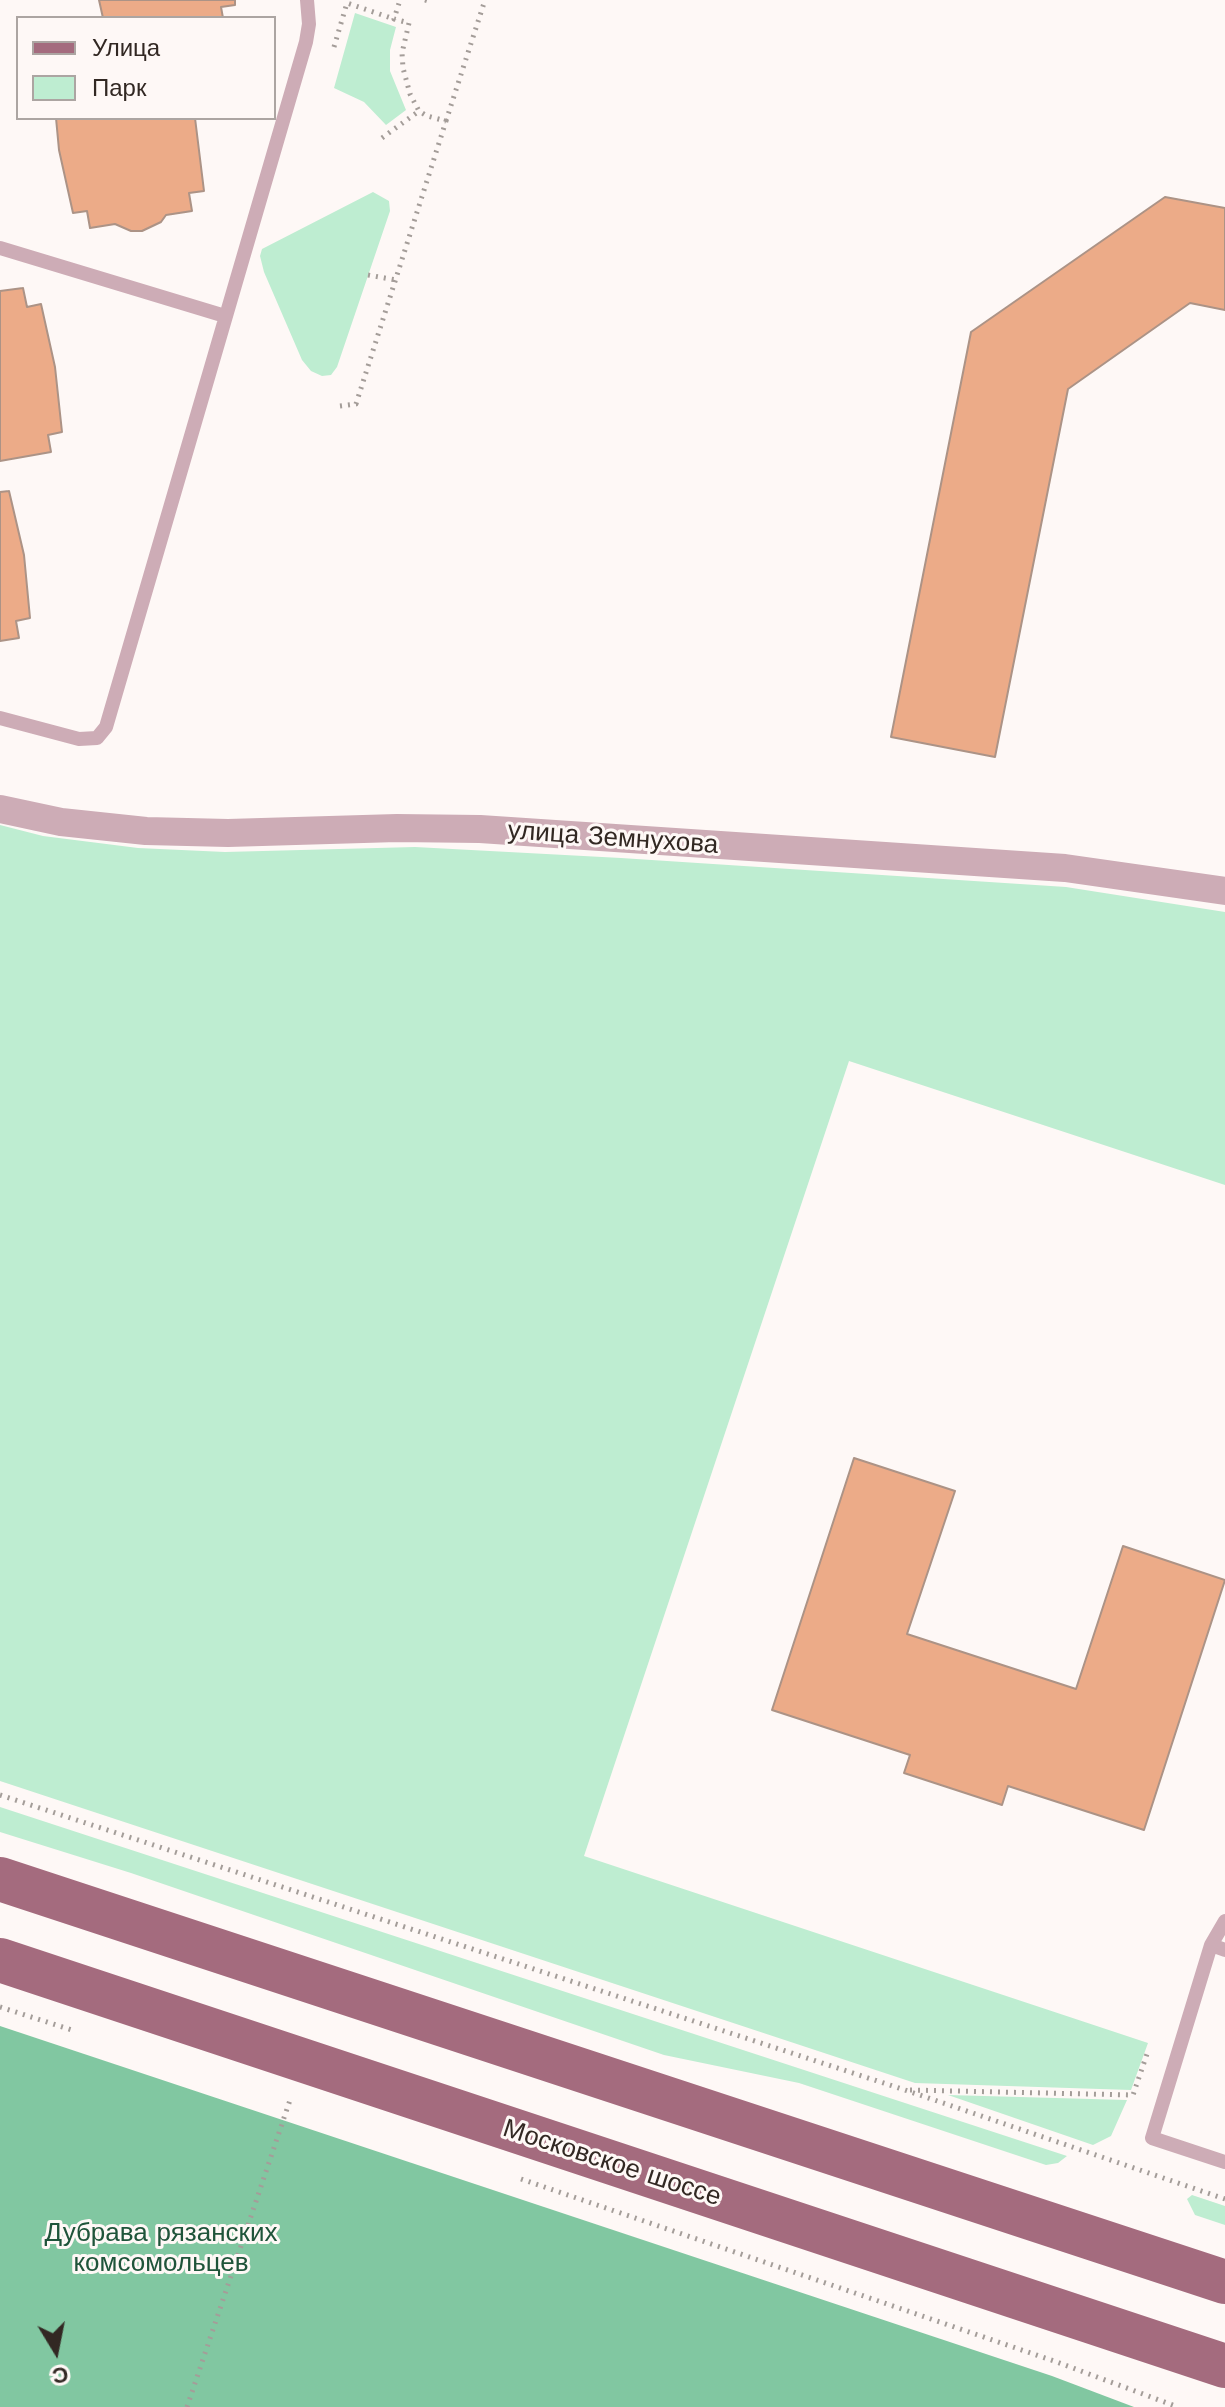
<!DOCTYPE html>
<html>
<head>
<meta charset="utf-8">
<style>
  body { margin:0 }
  #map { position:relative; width:1225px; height:2407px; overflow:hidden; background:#fef8f6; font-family:"Work Sans",sans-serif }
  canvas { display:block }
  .legend { position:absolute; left:16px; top:16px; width:260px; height:104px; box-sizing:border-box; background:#fef8f6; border:2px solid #aca5a2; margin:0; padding:10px 14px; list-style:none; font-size:24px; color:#322823 }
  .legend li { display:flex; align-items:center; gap:16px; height:40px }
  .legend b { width:40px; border:2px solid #aca5a2 }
  .north { position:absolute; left:16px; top:2311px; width:80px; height:80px; -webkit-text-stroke:6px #fef8f6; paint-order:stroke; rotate:170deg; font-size:22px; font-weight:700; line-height:32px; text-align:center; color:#322823 }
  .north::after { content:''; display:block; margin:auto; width:28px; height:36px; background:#322823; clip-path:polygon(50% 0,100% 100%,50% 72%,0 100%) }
</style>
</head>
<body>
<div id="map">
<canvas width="1225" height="2407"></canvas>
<ul class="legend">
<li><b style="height:10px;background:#a46b7e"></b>Улица</li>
<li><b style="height:22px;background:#beedd1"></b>Парк</li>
</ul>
<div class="north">С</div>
</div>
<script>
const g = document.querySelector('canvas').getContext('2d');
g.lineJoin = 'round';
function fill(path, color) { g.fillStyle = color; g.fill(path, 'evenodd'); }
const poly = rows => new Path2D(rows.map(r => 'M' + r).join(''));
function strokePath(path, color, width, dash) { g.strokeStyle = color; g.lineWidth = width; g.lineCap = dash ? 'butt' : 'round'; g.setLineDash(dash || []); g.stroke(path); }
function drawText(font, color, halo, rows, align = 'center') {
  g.font = font + ' "Work Sans",sans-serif'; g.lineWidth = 6; g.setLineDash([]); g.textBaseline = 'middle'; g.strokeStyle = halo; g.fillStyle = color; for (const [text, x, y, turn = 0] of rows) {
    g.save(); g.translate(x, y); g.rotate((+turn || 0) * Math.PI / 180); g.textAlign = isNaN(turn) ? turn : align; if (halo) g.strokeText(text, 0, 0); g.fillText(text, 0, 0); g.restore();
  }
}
const green = poly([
  [355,13,396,27,390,50,390,71,406,110,386,125,364,102,334,88],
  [373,192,389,201,390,211,337,367,331,375,322,376,311,371,302,360,264,272,260,256,262,249],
  [0,825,43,836,138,848,225,852,415,847,621,858,1066,887,1225,912,1225,1185,849,1061,584,1856,1148,2043,1131,2090,915,2083,0,1781],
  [0,1807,1067,2156,1058,2163,1046,2165,799,2083,664,2055,131,1873,0,1832],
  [948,2095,1127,2100,1111,2136,1093,2145],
  [1192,2195,1225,2206,1225,2225,1195,2215,1187,2199]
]);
const forest = poly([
  [0,2026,1052,2376,1134,2407,0,2407]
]);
const building = poly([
  [99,0,235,0,235,5,221,7,223,18,103,18,99,0],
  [56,118,195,118,204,191,189,193,192,211,166,215,161,222,142,231,131,231,115,224,90,228,87,211,73,213,59,150,56,118],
  [1165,197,1225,208,1225,310,1190,303,1068,389,995,757,891,737,971,332,1165,197],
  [23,288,27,307,41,304,55,367,62,432,48,435,51,452,0,461,0,291,23,288],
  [9,491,24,555,30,618,16,621,19,638,0,641,0,492,9,491],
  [854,1458,955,1491,907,1634,1076,1689,1123,1546,1225,1580,1144,1830,1008,1786,1002,1805,904,1773,910,1755,772,1710,854,1458]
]);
const path = poly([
  [425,0,431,2],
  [334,47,347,3,394,19],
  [446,121,485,0],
  [382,138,419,111],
  [368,275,396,280],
  [340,406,356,404,446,121,427,116,419,111,410,94,403,68,402,53,409,23,394,19,400,0],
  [0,1795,905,2090,1225,2199],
  [0,2007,75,2031],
  [910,2090,1133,2095,1148,2051],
  [521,2179,1054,2361,1178,2407],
  [187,2407,290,2100]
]);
const service = poly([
  [0,248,225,316],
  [0,718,79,739,97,738,106,727,306,42,309,24,307,0],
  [1211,1945,1225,1921],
  [1225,1950,1211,1945,1152,2138,1225,2162]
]);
const minor = poly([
  [0,809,61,822,146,831,228,833,397,828,480,829,1065,868,1225,891]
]);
const primary = poly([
  [0,1879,1225,2282],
  [0,1960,1225,2366]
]);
const streetNames = [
  ["улица Земнухова",613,838,4],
  ["Московское шоссе",612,2163,18]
];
const parkNames = [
  ["Дубрава рязанских",161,2233],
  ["комсомольцев",161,2263]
];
fill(green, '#beedd1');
fill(forest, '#81c7a1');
fill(building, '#ecab88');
strokePath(building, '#ac9386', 2);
strokePath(path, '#a49d99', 5, [2, 6]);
strokePath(service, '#cdacb6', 14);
strokePath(minor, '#cdacb6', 28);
strokePath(primary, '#a46b7e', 44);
drawText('26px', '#322823', '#fef8f6', streetNames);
drawText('26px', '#1f543a', '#fef8f6', parkNames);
</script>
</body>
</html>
